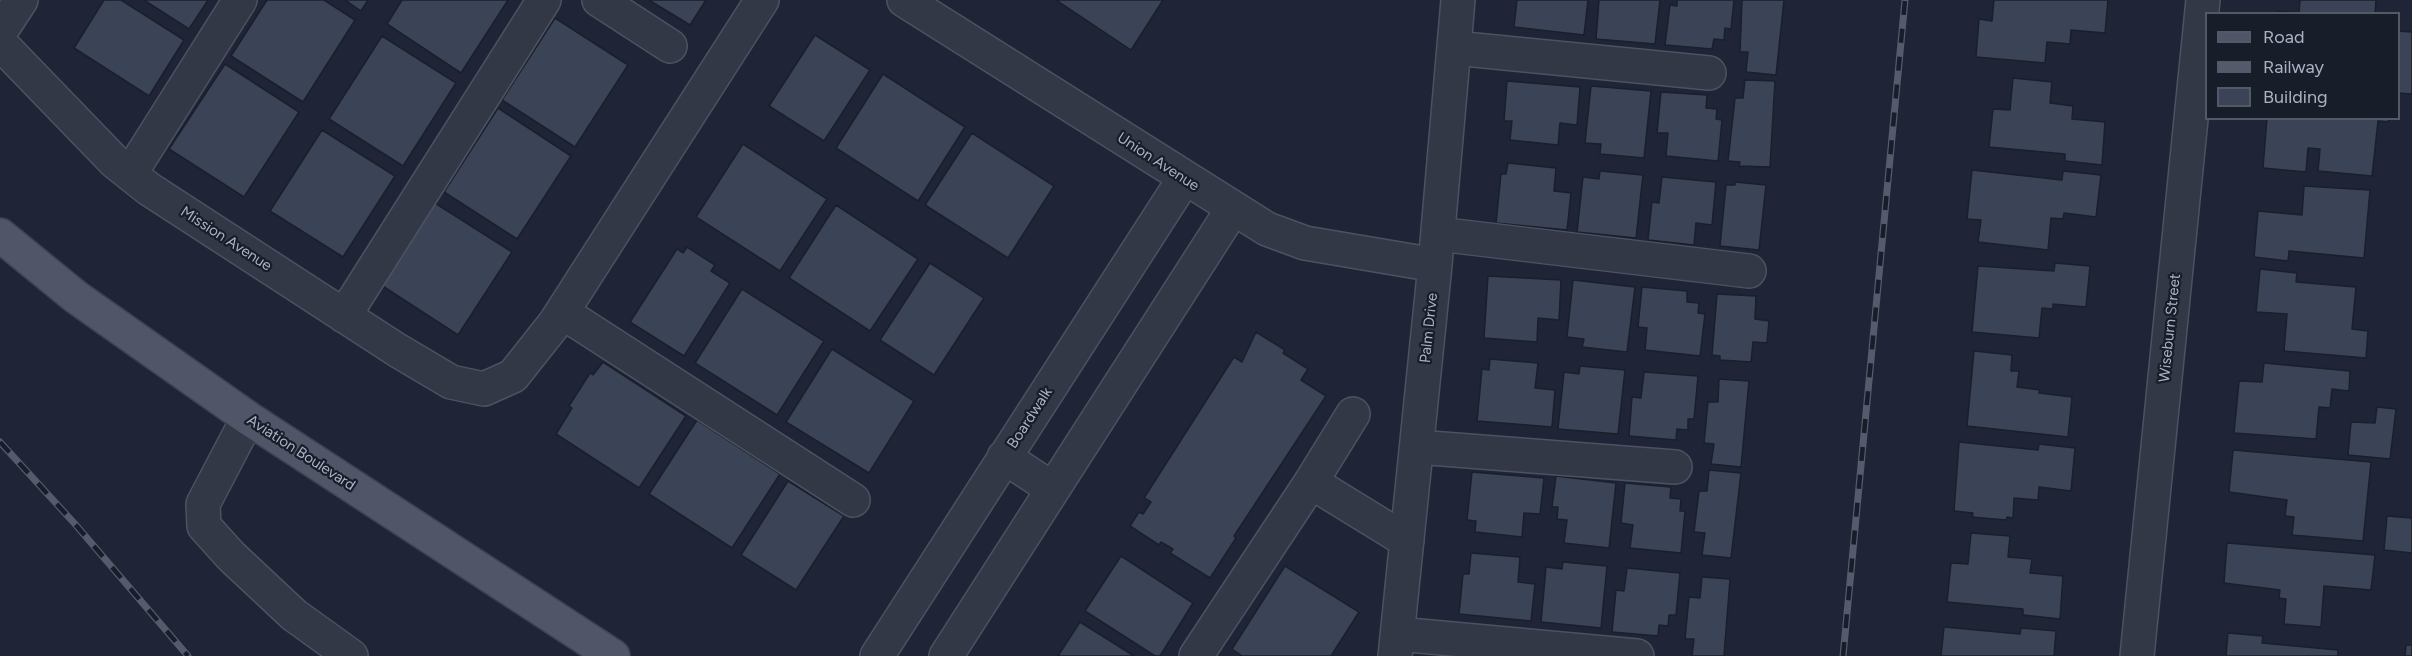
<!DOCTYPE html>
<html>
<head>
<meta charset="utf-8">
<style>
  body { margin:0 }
  #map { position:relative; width:2412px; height:656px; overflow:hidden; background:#1f2536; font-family:Figtree,sans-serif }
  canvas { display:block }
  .legend { position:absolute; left:2205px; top:12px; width:195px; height:108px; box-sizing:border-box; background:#181d2a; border:2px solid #535967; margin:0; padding:8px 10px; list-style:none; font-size:18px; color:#acb2c3 }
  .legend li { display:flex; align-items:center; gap:12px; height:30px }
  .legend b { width:30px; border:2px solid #535967 }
</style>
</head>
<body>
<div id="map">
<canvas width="2412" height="656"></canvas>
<ul class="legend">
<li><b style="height:8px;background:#505667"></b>Road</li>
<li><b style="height:8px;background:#545b6d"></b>Railway</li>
<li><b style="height:16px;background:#3b4356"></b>Building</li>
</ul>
</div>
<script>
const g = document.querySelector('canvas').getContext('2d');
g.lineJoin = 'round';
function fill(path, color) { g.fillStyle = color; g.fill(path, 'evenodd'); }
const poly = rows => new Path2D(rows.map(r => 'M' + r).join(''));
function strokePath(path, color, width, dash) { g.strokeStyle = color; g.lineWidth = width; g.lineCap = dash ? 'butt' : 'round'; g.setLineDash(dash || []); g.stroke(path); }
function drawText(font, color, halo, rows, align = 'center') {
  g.font = font + ' Figtree,sans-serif'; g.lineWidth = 4.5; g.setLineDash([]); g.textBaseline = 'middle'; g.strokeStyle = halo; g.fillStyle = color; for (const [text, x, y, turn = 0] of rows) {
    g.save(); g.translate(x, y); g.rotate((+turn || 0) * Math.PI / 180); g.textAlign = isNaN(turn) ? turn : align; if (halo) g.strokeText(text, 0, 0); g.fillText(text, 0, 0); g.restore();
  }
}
const building = poly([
  [104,0,121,0,184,40,149,96,74,48,104,0],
  [144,0,208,0,189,29,144,0],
  [267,0,324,0,355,20,303,102,231,56,267,0],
  [345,0,368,0,361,11,345,0],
  [402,0,508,0,461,73,387,24,402,0],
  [649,0,706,0,690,25,649,0],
  [1056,0,1163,0,1131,50,1056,0],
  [1517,0,1588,0,1584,35,1514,27,1517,0],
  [1599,0,1660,0,1655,44,1596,39,1599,0],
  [1677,0,1734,0,1731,29,1725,28,1724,40,1714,39,1712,49,1665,45,1670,5,1677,6,1677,0],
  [1742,0,1784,0,1776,75,1746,72,1748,52,1740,52,1742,0],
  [1994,0,2108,0,2105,33,2071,30,2070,44,2047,42,2045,63,1976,57,1979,19,1992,21,1994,0],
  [2300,0,2376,0,2375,14,2277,14,2277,11,2299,13,2300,0],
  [555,18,628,65,575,147,502,100,555,18],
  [2398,31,2412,32,2412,94,2398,93,2398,31],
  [815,35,870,70,824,141,769,106,815,35],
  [382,36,456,83,403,166,329,119,382,36],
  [225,64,299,112,244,197,169,149,225,64],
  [883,74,965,127,918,201,836,148,883,74],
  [2013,78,2052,82,2050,103,2073,106,2072,119,2105,122,2102,165,2065,161,2065,154,1989,147,1993,109,2010,110,2013,78],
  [1745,80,1775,81,1770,167,1739,166,1740,162,1728,161,1735,98,1743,98,1745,80],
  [1507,81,1580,87,1577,125,1560,123,1558,145,1510,140,1512,121,1504,121,1507,81],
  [1591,86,1651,91,1644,158,1600,154,1601,144,1585,143,1591,86],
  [1661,92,1707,95,1706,108,1717,109,1716,119,1722,120,1718,161,1666,156,1668,133,1657,133,1661,92],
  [498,108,571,156,517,239,444,192,498,108],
  [2267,118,2389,118,2388,122,2378,121,2372,176,2318,171,2320,149,2308,148,2306,172,2263,168,2267,118],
  [322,130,395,176,343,257,270,211,322,130],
  [972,133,1054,186,1008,258,925,205,972,133],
  [743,144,827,199,780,271,696,217,743,144],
  [1508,163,1556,168,1554,191,1571,193,1567,230,1496,223,1501,174,1506,174,1508,163],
  [1972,170,2062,180,2063,171,2101,175,2096,217,2064,213,2063,219,2051,218,2048,250,1978,242,1981,220,1967,219,1972,170],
  [1600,171,1643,175,1636,238,1577,232,1583,177,1599,179,1600,171],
  [1662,177,1716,182,1712,225,1696,223,1694,245,1648,240,1652,202,1659,203,1662,177],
  [1735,182,1766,185,1759,250,1720,246,1726,185,1735,185,1735,182],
  [2304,186,2370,190,2364,258,2289,251,2288,261,2254,257,2258,211,2302,215,2304,186],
  [435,203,512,252,458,335,381,285,435,203],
  [836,205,918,259,870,331,789,278,836,205],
  [687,247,715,265,711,271,730,283,684,356,630,322,677,249,683,253,687,247],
  [930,263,984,298,934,375,880,340,930,263],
  [2055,263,2090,266,2086,307,2053,304,2053,309,2042,308,2039,338,1972,332,1978,266,2054,271,2055,263],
  [2260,269,2297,273,2296,282,2356,287,2352,329,2368,331,2366,358,2284,351,2287,314,2256,312,2260,269],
  [1488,276,1561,280,1559,320,1538,318,1537,342,1484,338,1488,276],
  [1573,280,1635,287,1627,352,1582,347,1584,339,1567,337,1573,280],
  [1642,287,1687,291,1687,302,1699,303,1698,313,1705,314,1700,356,1645,350,1647,328,1638,327,1642,287],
  [742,289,824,341,777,415,695,363,742,289],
  [1717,294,1756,296,1755,319,1769,321,1767,343,1753,342,1751,362,1720,360,1720,356,1712,355,1717,294],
  [1256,332,1285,350,1283,353,1308,369,1301,380,1326,396,1234,536,1236,538,1210,578,1170,553,1173,549,1161,542,1159,545,1130,526,1139,512,1143,514,1151,502,1144,498,1234,357,1242,362,1256,332],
  [832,349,914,401,869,473,786,422,832,349],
  [1974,351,2012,355,2011,371,2019,371,2017,387,2040,390,2039,393,2072,397,2068,437,1967,426,1974,351],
  [1490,359,1538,363,1535,388,1555,390,1552,427,1477,421,1482,369,1489,370,1490,359],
  [603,362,686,416,639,488,556,434,572,408,569,406,590,373,593,375,603,362],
  [2264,363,2350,371,2349,391,2332,389,2330,408,2319,407,2316,439,2234,433,2239,381,2262,382,2264,363],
  [1580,366,1625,370,1618,434,1558,429,1564,372,1579,374,1580,366],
  [1644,372,1698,376,1694,419,1688,419,1688,430,1677,429,1676,440,1629,436,1632,397,1641,398,1644,372],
  [1719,379,1749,381,1741,467,1711,464,1714,444,1704,443,1708,402,1718,402,1719,379],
  [2377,407,2396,409,2390,459,2348,455,2351,422,2375,423,2377,407],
  [697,420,780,474,732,548,649,494,697,420],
  [1959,442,2038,450,2039,444,2075,448,2071,491,2039,487,2038,500,2014,498,2013,518,2007,517,2006,520,1972,517,1973,513,1954,511,1959,442],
  [2233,450,2371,462,2363,541,2292,535,2294,517,2285,516,2287,500,2229,492,2233,450],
  [1709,470,1741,473,1731,558,1702,555,1705,533,1694,532,1699,491,1707,491,1709,470],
  [1472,472,1544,478,1540,514,1524,513,1522,537,1475,532,1476,521,1467,520,1472,472],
  [1556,476,1616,483,1609,548,1564,543,1567,520,1557,519,1558,507,1552,507,1556,476],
  [788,481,844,516,796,590,741,555,788,481],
  [1625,483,1671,487,1670,498,1681,499,1680,511,1685,511,1681,553,1630,548,1633,525,1621,523,1625,483],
  [2387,516,2412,518,2412,553,2384,550,2387,516],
  [1971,533,2010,536,2008,557,2032,559,2030,573,2063,576,2060,619,2023,615,2023,609,1947,602,1951,563,1968,564,1971,533],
  [2227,543,2375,555,2371,590,2324,586,2321,627,2284,624,2286,599,2279,598,2280,590,2224,583,2227,543],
  [1471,553,1520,557,1518,582,1535,584,1531,621,1459,614,1463,574,1469,574,1471,553],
  [1121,556,1193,603,1160,656,1155,656,1085,611,1121,556],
  [1563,562,1607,566,1601,628,1541,622,1546,567,1562,569,1563,562],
  [1285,566,1359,612,1331,656,1242,656,1232,649,1285,566],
  [1627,568,1680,573,1676,615,1669,615,1668,626,1659,625,1658,636,1612,632,1616,590,1624,591,1627,568],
  [1702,577,1730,579,1724,656,1692,656,1694,639,1685,639,1689,597,1700,598,1702,577],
  [1080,622,1134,656,1058,656,1080,622],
  [1944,627,2020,634,2021,628,2056,631,2054,656,1941,656,1944,627],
  [2228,633,2263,636,2262,643,2338,650,2338,656,2226,656,2228,633],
  [2406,645,2412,645,2412,656,2405,656,2406,645]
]);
const minor = poly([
  [599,0,670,46],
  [904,0,1267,229,1305,243,1435,265],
  [0,32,21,0],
  [0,43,115,162,149,189,397,350,451,382,484,389,513,376,555,323,762,0],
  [1454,48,1709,73],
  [130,174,240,0],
  [1438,234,1749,271],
  [562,312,853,500],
  [344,316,544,0],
  [248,418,203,504,204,526,231,556,294,615,351,656],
  [1417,447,1675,467],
  [1004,457,1053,489],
  [1311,482,1353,414],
  [1398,634,1637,656],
  [877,656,1184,179],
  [946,656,1232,210],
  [1196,656,1311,482,1407,541],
  [1395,656,1435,265,1458,0],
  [2137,656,2203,0]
]);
const major = poly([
  [0,235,76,297,248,418,613,656]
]);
const rail = poly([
  [0,442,75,524,188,656],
  [1843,656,1905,0]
]);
const streetNames = [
  ["Union Avenue",1158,162,33],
  ["Mission Avenue",226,239,33],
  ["Palm Drive",1429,328,-84],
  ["Wiseburn Street",2170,328,-84],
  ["Boardwalk",1030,418,-57],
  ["Aviation Boulevard",301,453,33]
];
fill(building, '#3b4356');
strokePath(building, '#1a1f2c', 1.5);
strokePath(minor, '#4d5261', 36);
strokePath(major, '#3c4150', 36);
strokePath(minor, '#323846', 33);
strokePath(major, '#505667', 33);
strokePath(rail, '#545b6d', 7);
strokePath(rail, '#181d2a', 4.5, [14]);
drawText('15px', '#acb2c3', '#181d2a', streetNames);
</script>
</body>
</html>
